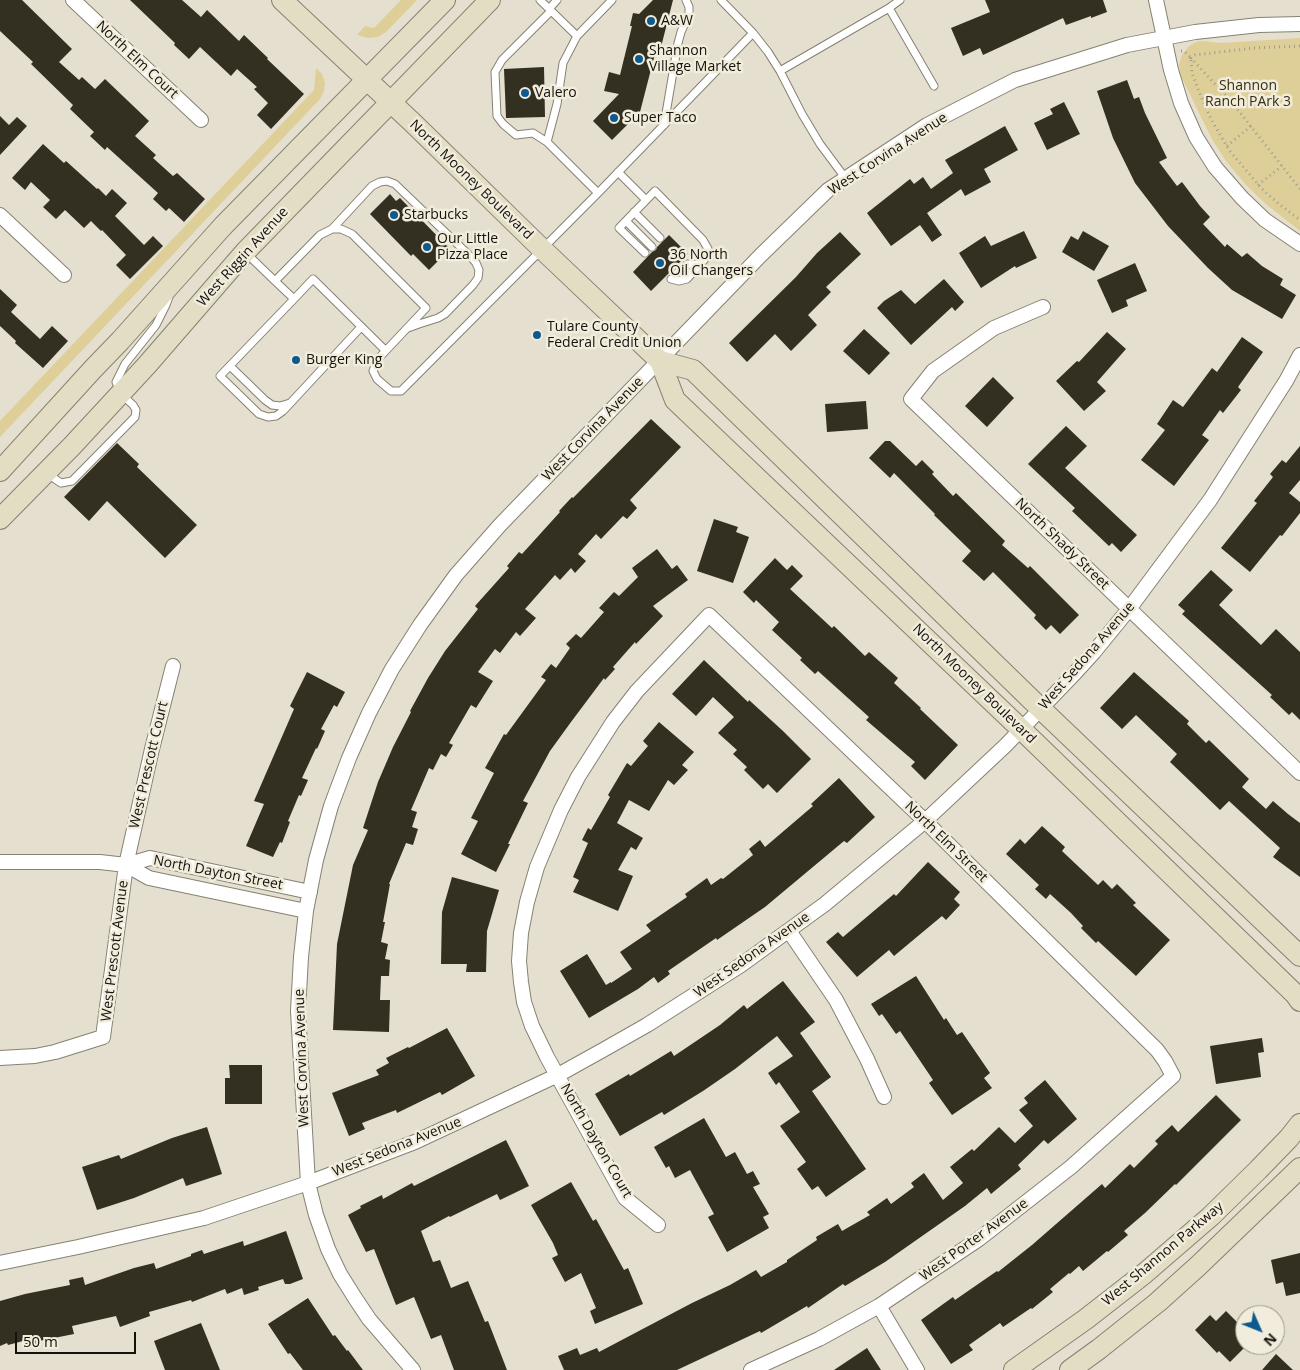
<!DOCTYPE html>
<html>
<head>
<meta charset="utf-8">
<style>
  body { margin:0 }
  #map { position:relative; width:1300px; height:1370px; overflow:hidden; background:#e4dfce; font-family:"Open Sans",sans-serif }
  canvas { display:block }
  .north { position:absolute; left:1235px; top:1305px; width:50px; height:50px; box-sizing:border-box; background:#f1ecdb; border:1px solid #999588; border-radius:50%; rotate:134deg; font-size:14px; font-weight:700; line-height:20px; text-align:center; color:#14120c }
  .north::after { content:''; display:block; margin:auto; width:18px; height:22px; background:#0e5a8e; clip-path:polygon(50% 0,100% 100%,50% 72%,0 100%) }
  .scale { position:absolute; left:15px; top:1332px; width:121px; height:22px; box-sizing:border-box; border:2px solid #14120c; border-top:0; padding-left:6px; font-size:15px; line-height:18px; white-space:nowrap; color:#14120c; -webkit-text-stroke:4px #f1ecdb; paint-order:stroke }
</style>
</head>
<body>
<div id="map">
<canvas width="1300" height="1370"></canvas>
<div class="north">N</div>
<div class="scale">50 m</div>
</div>
<script>
const g = document.querySelector('canvas').getContext('2d');
g.lineJoin = 'round';
function fill(path, color) { g.fillStyle = color; g.fill(path, 'evenodd'); }
const poly = rows => new Path2D(rows.map(r => 'M' + r).join(''));
function strokePath(path, color, width, dash) { g.strokeStyle = color; g.lineWidth = width; g.lineCap = dash ? 'butt' : 'round'; g.setLineDash(dash || []); g.stroke(path); }
function drawText(font, color, halo, rows, align = 'center') {
  g.font = font + ' "Open Sans",sans-serif'; g.lineWidth = 5; g.setLineDash([]); g.textBaseline = 'middle'; g.strokeStyle = halo; g.fillStyle = color; for (const [text, x, y, turn = 0] of rows) {
    g.save(); g.translate(x, y); g.rotate((+turn || 0) * Math.PI / 180); g.textAlign = isNaN(turn) ? turn : align; if (halo) g.strokeText(text, 0, 0); g.fillText(text, 0, 0); g.restore();
  }
}
const green = poly([
  [401,0,417,0,386,32,378,37,368,38,357,35,365,26,374,28],
  [1300,38,1300,231,1267,205,1246,185,1226,161,1213,141,1202,119,1181,76,1179,65,1182,55,1189,46,1196,42,1202,41,1221,43],
  [316,68,322,74,325,83,324,91,320,99,0,437,0,421,314,90]
]);
const building = poly([
  [0,0,22,0,72,49,59,62,79,80,82,77,95,89,105,79,149,121,135,136,156,155,153,158,173,176,177,173,205,199,184,222,169,208,166,211,153,199,158,193,107,147,105,150,90,136,94,132,70,109,73,105,31,64,33,62,0,31],
  [130,0,182,0,201,17,207,10,239,41,244,35,268,58,267,59,304,94,271,129,257,115,268,103,254,89,257,87,237,69,231,76,200,47,189,59,174,45,175,43],
  [653,0,673,0,661,47,657,46,640,112,612,140,593,121,619,94,604,91,609,72,620,75,632,26,630,26,633,13,639,14],
  [985,0,1103,0,1107,12,1091,18,1091,16,1066,25,1063,18,983,55,980,48,963,56,951,28,990,12],
  [544,67,545,117,506,118,504,69],
  [1127,80,1134,99,1139,97,1145,113,1167,158,1159,162,1177,186,1182,182,1200,206,1210,217,1203,224,1225,247,1227,244,1242,257,1247,253,1262,266,1283,279,1280,285,1296,295,1282,319,1232,290,1208,268,1168,226,1135,183,1113,138,1097,91],
  [1064,102,1080,134,1047,150,1034,123,1053,114,1050,109],
  [0,116,9,125,17,117,27,126,0,155],
  [1005,126,1018,150,984,169,991,182,965,196,961,189,927,213,942,235,932,242,920,225,891,246,867,213,910,179,914,184,923,177,931,189,953,173,945,160],
  [43,144,64,163,66,161,97,189,98,188,106,196,112,189,127,203,115,216,144,245,153,236,163,246,130,279,116,265,126,255,102,230,101,231,91,221,84,228,65,210,56,219,43,207,50,200,31,182,25,190,12,178],
  [390,194,396,201,400,198,450,249,429,270,413,254,411,256,370,214],
  [1024,231,1037,258,1016,268,1015,266,981,288,959,253,985,236,991,246],
  [1083,231,1109,246,1094,271,1062,252,1071,236,1078,240],
  [840,232,861,254,826,287,831,292,808,315,817,325,791,351,775,334,747,362,729,343,796,277,817,253],
  [669,235,688,254,651,291,633,272,652,252,656,250,657,247],
  [1135,263,1147,291,1126,300,1128,306,1112,313,1097,280],
  [944,279,964,302,955,311,952,307,911,345,877,308,884,301,901,290,915,304],
  [0,289,17,305,11,312,40,339,52,326,68,341,43,368,15,343,16,341,0,326],
  [864,329,890,353,869,375,843,351],
  [1107,332,1126,349,1097,382,1106,391,1084,411,1056,381,1077,361,1079,362],
  [1242,337,1263,352,1238,387,1241,390,1223,413,1220,410,1202,435,1209,440,1174,486,1141,460,1165,430,1157,424,1173,400,1183,407,1212,368,1217,372],
  [993,377,1014,398,987,427,965,406],
  [866,401,868,429,827,432,825,404],
  [651,419,681,447,630,500,637,508,627,519,623,516,601,539,596,534,578,554,586,561,575,573,571,568,560,580,555,575,525,609,536,618,520,636,516,632,500,653,495,649,478,672,493,681,476,708,471,705,449,743,453,745,446,757,441,754,433,770,429,768,411,810,417,812,412,827,418,829,413,845,406,843,389,884,390,884,383,922,385,922,381,942,388,944,385,959,390,960,389,976,381,976,380,1000,390,1000,389,1032,333,1030,337,944,353,865,368,830,363,828,378,782,393,747,411,712,410,711,428,678,445,651,478,609,475,606,509,568,507,566,519,552,522,554,560,512,559,511,572,497,573,498],
  [1066,426,1087,446,1065,468,1137,535,1121,552,1112,543,1109,546,1072,511,1075,508,1028,464],
  [885,441,890,441,916,466,922,460,934,472,932,474,953,496,956,493,1005,541,1002,545,1028,568,1030,566,1079,615,1060,634,1051,625,1046,630,1034,618,1036,615,993,572,984,581,962,561,971,551,934,515,935,514,894,473,890,478,869,458],
  [117,443,139,464,137,467,197,525,165,558,107,501,89,521,64,497],
  [1300,446,1300,480,1289,493,1300,502,1300,513,1282,536,1280,535,1250,572,1221,548,1257,503,1254,501,1273,477,1270,474,1282,460,1286,463],
  [714,519,738,527,736,532,749,537,733,583,697,571],
  [657,549,672,569,677,565,688,580,653,606,663,616,636,644,635,642,613,667,615,669,605,680,604,678,571,722,550,751,523,801,528,803,508,844,510,844,496,872,461,854,478,821,471,818,494,773,485,768,504,734,506,735,546,680,541,677,551,664,556,668,570,648,566,644,576,634,581,638,604,612,599,608,614,592,619,596,638,577,632,568],
  [775,558,787,570,792,565,803,576,790,589,832,628,834,626,865,656,869,652,898,678,894,683,921,708,920,709,958,745,925,780,911,766,915,762,866,720,869,717,818,671,815,674,800,660,802,658,772,630,779,622,756,600,754,603,743,592],
  [1211,570,1233,590,1219,605,1261,645,1276,629,1300,652,1300,720,1292,712,1289,715,1270,697,1272,695,1182,614,1185,611,1178,605],
  [704,660,748,702,749,700,783,731,811,759,777,793,768,784,763,789,744,770,747,767,733,754,737,750,718,733,734,717,713,697,696,716,672,694],
  [307,672,345,692,337,707,334,705,321,729,325,731,317,749,316,748,302,778,308,780,301,796,299,795,288,821,290,822,282,843,280,842,273,857,246,846,264,804,254,801,294,709,290,706],
  [1134,672,1189,721,1187,724,1206,743,1209,740,1249,779,1242,787,1266,809,1273,801,1288,814,1300,823,1300,877,1273,857,1280,848,1229,801,1220,810,1192,783,1170,762,1177,754,1136,715,1122,729,1100,708],
  [659,722,694,752,682,765,688,770,674,785,668,780,649,811,629,800,617,823,643,838,636,850,631,847,618,870,633,876,618,911,573,892,579,880,573,877,588,843,582,840,588,828,591,830,610,797,608,795,627,763,631,766,648,746,643,741],
  [839,778,875,817,847,843,844,841,765,907,717,940,716,938,668,971,670,974,658,983,654,977,638,989,589,1018,560,971,587,954,606,985,611,982,611,983,632,969,620,952,651,931,646,925,687,897,685,894,707,878,711,885,721,878,723,879,753,855,749,849,760,840,765,847,813,806,811,804],
  [1042,826,1065,847,1062,851,1098,885,1103,880,1112,889,1117,884,1136,903,1133,905,1170,940,1136,976,1098,941,1096,943,1081,928,1083,926,1071,913,1050,894,1046,899,1035,889,1039,885,1006,854,1020,839,1025,844],
  [928,862,960,892,954,899,960,905,946,920,942,916,894,956,889,950,857,977,826,942,838,932,843,937,894,894,896,896],
  [452,877,499,890,487,931,486,972,466,972,467,964,441,964,442,912],
  [916,976,944,1020,946,1018,957,1035,962,1032,990,1073,984,1078,992,1088,952,1115,929,1083,933,1080,900,1031,896,1034,882,1014,879,1016,871,1004],
  [783,981,815,1022,800,1033,831,1077,812,1091,866,1169,826,1197,818,1186,812,1190,797,1169,806,1162,780,1126,800,1112,779,1082,776,1085,768,1073,793,1056,777,1036,735,1069,703,1091,664,1115,662,1112,620,1136,595,1094,629,1074,630,1076,671,1051,674,1056,720,1025,744,1005,747,1009],
  [447,1028,475,1076,442,1095,440,1092,397,1113,396,1110,362,1123,365,1129,349,1136,332,1093,379,1075,376,1070,389,1063,386,1058,408,1047,409,1048],
  [1262,1038,1264,1052,1258,1053,1261,1077,1216,1084,1210,1046],
  [229,1065,262,1065,262,1104,225,1104,225,1078,230,1078],
  [1045,1080,1077,1119,1048,1144,1044,1140,1018,1165,1021,1169,991,1194,987,1188,965,1206,885,1262,845,1286,843,1284,808,1308,807,1306,761,1333,760,1331,677,1370,564,1370,558,1356,577,1348,580,1355,597,1348,599,1352,692,1303,730,1285,756,1270,761,1277,787,1262,787,1260,817,1240,816,1237,838,1224,842,1231,870,1215,867,1212,887,1198,891,1204,914,1187,911,1183,924,1173,943,1200,963,1183,950,1167,972,1149,974,1151,999,1127,1015,1143,1033,1126,1019,1110,1028,1103,1024,1098],
  [1216,1095,1241,1120,1176,1185,1175,1184,1145,1213,1124,1231,1128,1235,1108,1252,1107,1251,1083,1271,1079,1266,1070,1274,1069,1273,1050,1289,1053,1292,1032,1309,1031,1308,1003,1327,1000,1323,969,1345,973,1350,951,1364,921,1320,953,1297,955,1300,997,1271,998,1272,1032,1245,1102,1184,1105,1188,1130,1164,1134,1168,1158,1144,1155,1141,1172,1125,1178,1132],
  [704,1118,726,1157,735,1152,747,1174,753,1171,760,1184,753,1187,769,1214,763,1217,769,1228,727,1252,708,1217,714,1214,690,1170,675,1178,669,1166,666,1168,654,1147],
  [207,1127,222,1174,186,1186,183,1178,134,1198,97,1210,82,1167,119,1155,121,1159,172,1138],
  [506,1140,529,1186,500,1200,497,1194,450,1217,449,1216,421,1231,433,1262,440,1260,451,1288,468,1281,485,1322,488,1321,507,1370,454,1370,441,1335,431,1339,414,1297,396,1305,374,1249,366,1252,348,1215,361,1208,360,1206,382,1195,383,1199,412,1183,414,1186],
  [571,1182,593,1221,596,1219,624,1270,628,1268,643,1304,595,1324,590,1311,596,1308,581,1273,565,1282,552,1258,558,1255,553,1243,531,1205],
  [286,1231,303,1279,290,1284,285,1284,283,1279,258,1287,259,1290,244,1295,242,1288,227,1294,225,1289,192,1302,191,1300,149,1312,150,1316,120,1327,116,1316,72,1326,74,1334,39,1341,39,1343,25,1347,23,1341,8,1345,7,1343,0,1346,0,1301,25,1294,70,1285,69,1280,83,1277,85,1285,134,1268,154,1263,156,1269,191,1256,191,1254,202,1250,204,1254,243,1241,244,1246],
  [1300,1253,1300,1293,1286,1296,1283,1282,1276,1284,1271,1260],
  [308,1298,333,1336,335,1335,347,1351,348,1350,363,1370,303,1370,290,1353,288,1354,268,1324],
  [1226,1311,1245,1330,1245,1347,1230,1362,1219,1351,1217,1353,1195,1330,1210,1315,1216,1321],
  [201,1323,220,1370,165,1370,154,1341],
  [867,1348,881,1370,834,1370],
  [1276,1354,1293,1370,1262,1370]
]);
const path = poly([
  [1300,46,1254,48,1195,55,1191,58,1234,105,1300,189],
  [1181,51,1184,51,1191,58,1192,73,1200,94,1211,119,1229,150,1262,189,1279,204,1300,220],
  [1227,146,1251,126],
  [1258,185,1282,166]
]);
const lane = poly([
  [540,0,577,36],
  [721,0,753,33,768,52,780,71,802,114,820,144,846,179],
  [889,8,934,86],
  [549,9,557,0],
  [780,71,889,8,900,0],
  [664,125,678,43,681,32,689,14,689,7,686,0],
  [547,142,533,133,516,135,503,124,497,116,495,72,502,60,551,11],
  [618,172,646,200],
  [598,193,547,142,557,104,563,63,577,36,612,0],
  [634,212,660,238],
  [626,221,652,247],
  [332,229,372,186,380,182,387,181,395,184,471,257,476,263,479,270,478,278,473,285,445,314,438,318,419,324,408,328],
  [246,253,275,281,320,235,332,229,341,229,352,234,426,308,377,360,373,371,377,379,391,391,401,391,598,193,753,33],
  [645,253,619,228,655,191,703,240,708,249,705,259,687,279,679,281,671,279],
  [687,264,693,265,701,263],
  [678,272,685,274,692,272],
  [275,281,294,299,313,279,385,350],
  [294,299,220,376,259,414,268,417,276,416,283,411,361,327],
  [230,366,265,400,272,405,280,406,290,403],
  [47,472,55,479,61,483,72,481,135,417,136,410,133,405,121,394,116,382,125,364,156,325,166,305,169,297]
]);
const street = poly([
  [73,0,201,120],
  [1156,0,1171,70,1181,103,1196,137,1215,167,1242,198,1265,220,1300,244],
  [0,215,64,275],
  [1043,307,994,328,933,371,911,399,1300,773],
  [0,862,100,862,126,865,150,858,310,892],
  [126,865,149,878,306,911],
  [789,931,836,1000,867,1059,884,1097],
  [0,1058,35,1056,55,1052,103,1037,126,865,152,749,173,666],
  [658,1225,625,1198,547,1057,532,1026,524,1002,521,982,519,961,521,933,527,902,537,867,561,810,578,777,613,722,637,691,709,615,925,821,1157,1050,1165,1061,1173,1076,1071,1167,979,1239,879,1306,819,1339,751,1370],
  [0,1263,78,1247,204,1218,308,1183,415,1142,558,1075,603,1050,647,1025,741,965,825,904,925,821,1006,745,1074,674,1094,652,1129,609,1210,500,1286,381,1300,355],
  [879,1306,917,1370],
  [413,1370,369,1319,355,1298,340,1274,328,1249,316,1215,308,1183,298,1011,301,957,306,911,316,860,331,806,349,758,369,713,392,669,420,625,456,575,500,525,761,255,828,190,927,125,1015,80,1127,45,1195,32,1259,25,1300,24]
]);
const secondary = poly([
  [282,0,413,123,542,249,660,361,675,400,1022,730,1295,994,1300,1001],
  [660,361,693,370,1041,709,1300,956],
  [0,471,93,369,120,341,223,226,445,0],
  [0,519,72,446,147,365,245,252,490,0],
  [1014,1370,1086,1319,1145,1273,1211,1216,1258,1170,1289,1138,1300,1124],
  [1070,1370,1099,1349,1158,1302,1198,1266,1300,1168]
]);
const markers = [
  [651,21,5,"#0e5a8e"],
  [639,59,5,"#0e5a8e"],
  [525,93,5,"#0e5a8e"],
  [614,118,5,"#0e5a8e"],
  [394,215,5,"#0e5a8e"],
  [427,247,5,"#0e5a8e"],
  [660,263,5,"#0e5a8e"],
  [537,335,5,"#0e5a8e"],
  [296,360,5,"#0e5a8e"]
];
const poiNames = [
  ["A&W",661,21],
  ["Shannon",649,51],
  ["Village Market",649,67],
  ["Valero",535,93],
  ["Super Taco",624,118],
  ["Starbucks",404,215],
  ["Our Little",437,239],
  ["Pizza Place",437,255],
  ["36 North",670,255],
  ["Oil Changers",670,271],
  ["Tulare County",547,327],
  ["Federal Credit Union",547,343],
  ["Burger King",306,360]
];
const streetNames = [
  ["North Elm Court",137,60,43],
  ["West Corvina Avenue",888,154,-33],
  ["North Mooney Boulevard",471,180,44],
  ["West Riggin Avenue",243,257,-48],
  ["West Corvina Avenue",593,429,-46],
  ["North Shady Street",1062,544,44],
  ["West Sedona Avenue",1087,656,-49],
  ["North Mooney Boulevard",974,684,44],
  ["West Prescott Court",149,765,-77],
  ["North Elm Street",946,842,44],
  ["North Dayton Street",218,873,11],
  ["West Prescott Avenue",115,951,-83],
  ["West Sedona Avenue",752,955,-35],
  ["West Corvina Avenue",302,1058,-92],
  ["North Dayton Court",596,1141,60],
  ["West Sedona Avenue",397,1147,-22],
  ["West Porter Avenue",974,1240,-36],
  ["West Shannon Parkway",1163,1254,-40]
];
const parkNames = [
  ["Shannon",1248,86],
  ["Ranch PArk 3",1248,102]
];
fill(green, '#decf98');
fill(building, '#332f21');
strokePath(lane, '#868272', 9);
strokePath(street, '#868272', 16);
strokePath(secondary, '#868272', 22);
strokePath(path, '#a09c8f', 3, [1, 4]);
strokePath(lane, '#fff', 7);
strokePath(street, '#fff', 14);
strokePath(secondary, '#e3ddc4', 20);
for (const [x, y, r, color] of markers) { const dot = new Path2D(); dot.arc(x, y, r, 0, 2 * Math.PI); g.fillStyle = color; g.fill(dot); strokePath(dot, '#f1ecdb', 2); }
drawText('14px', '#14120c', '#f1ecdb', poiNames, 'left');
drawText('14px', '#14120c', '#f1ecdb', streetNames);
drawText('14px', '#372f11', '#f1ecdb', parkNames);
</script>
</body>
</html>
